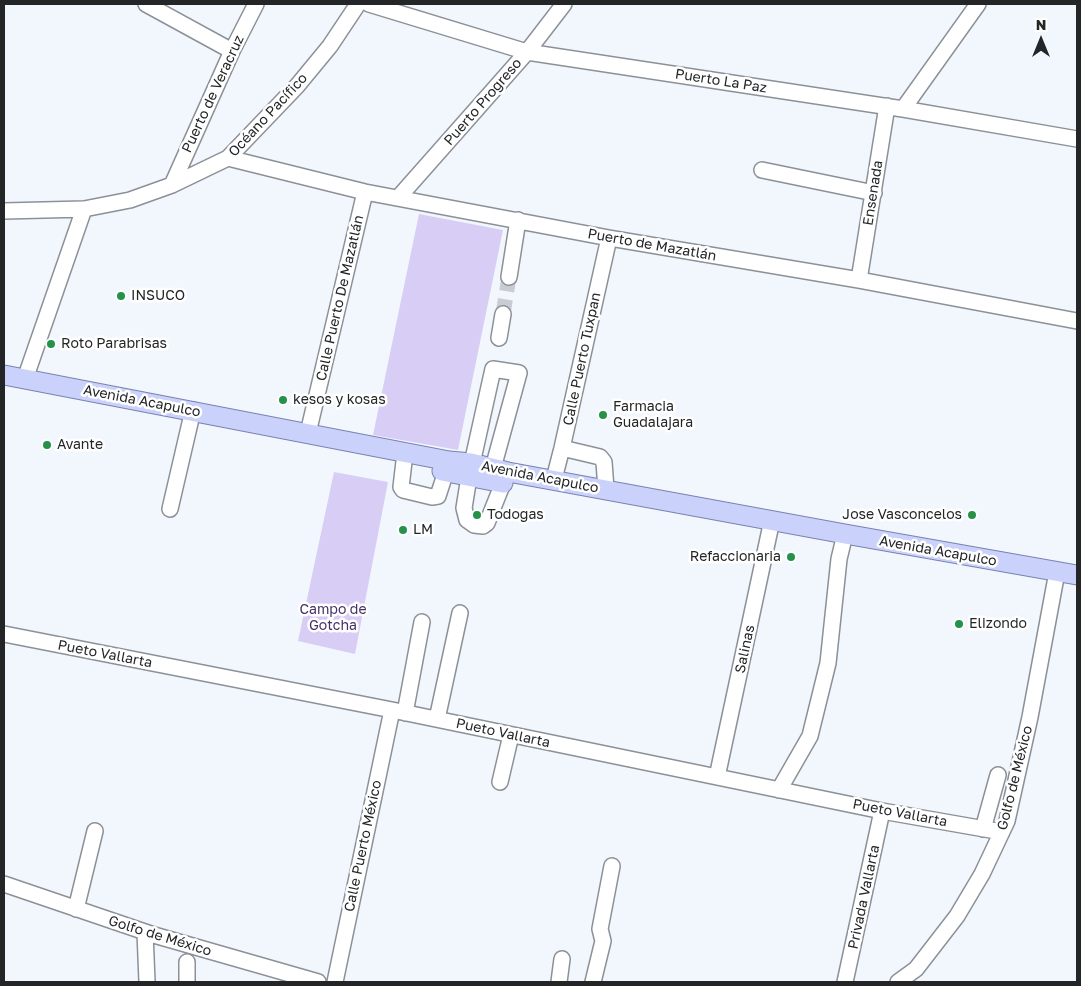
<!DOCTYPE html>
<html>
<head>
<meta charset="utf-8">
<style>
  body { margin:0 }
  #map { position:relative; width:1081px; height:986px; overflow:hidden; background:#f2f7fe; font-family:"Golos Text",sans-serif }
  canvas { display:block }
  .frame { position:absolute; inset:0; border:5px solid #232527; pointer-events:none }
  .north { position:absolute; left:1016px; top:15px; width:50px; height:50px; -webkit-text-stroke:4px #fff; paint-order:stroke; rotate:0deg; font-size:14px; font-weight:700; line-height:20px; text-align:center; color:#232527 }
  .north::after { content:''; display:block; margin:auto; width:18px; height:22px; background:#232527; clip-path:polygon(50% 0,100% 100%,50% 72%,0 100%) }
</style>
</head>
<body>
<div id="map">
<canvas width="1081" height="986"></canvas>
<div class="frame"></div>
<div class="north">N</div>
</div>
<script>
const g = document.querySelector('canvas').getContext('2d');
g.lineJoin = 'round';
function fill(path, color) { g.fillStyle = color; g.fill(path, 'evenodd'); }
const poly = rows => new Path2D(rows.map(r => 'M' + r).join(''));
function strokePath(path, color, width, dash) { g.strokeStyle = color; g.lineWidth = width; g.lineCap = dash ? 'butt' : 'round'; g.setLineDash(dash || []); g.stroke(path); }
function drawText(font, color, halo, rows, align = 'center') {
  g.font = font + ' "Golos Text",sans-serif'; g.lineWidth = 5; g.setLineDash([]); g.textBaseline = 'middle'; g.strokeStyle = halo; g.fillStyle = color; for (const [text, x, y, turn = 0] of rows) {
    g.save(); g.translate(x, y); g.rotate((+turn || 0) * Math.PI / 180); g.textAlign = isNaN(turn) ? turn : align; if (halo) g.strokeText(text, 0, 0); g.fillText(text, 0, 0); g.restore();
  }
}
const green = poly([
  [419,214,503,230,458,450,373,435],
  [334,472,388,482,355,654,298,641]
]);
const minorTunnel = poly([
  [503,314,509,277]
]);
const minor = poly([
  [146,4,232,51],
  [369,4,527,52,903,109,1077,139],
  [903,109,978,4],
  [228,158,365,192,609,238,859,280,1077,321],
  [762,170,874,193],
  [172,185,232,51,256,4],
  [398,198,527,52,564,4],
  [4,211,84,209,130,200,172,185,228,158,297,86,330,46,358,4],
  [509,277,518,220],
  [859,280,887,106],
  [499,338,503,314],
  [25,379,84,209],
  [308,433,365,192],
  [562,448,600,457,604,462,606,489],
  [405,453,401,487,403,490,432,497,438,496,449,462],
  [493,468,519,373,493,369,469,477,464,508,467,520,474,525,483,526,487,523,507,473],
  [554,479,562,448,609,238],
  [170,509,193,410],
  [4,634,392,710,882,811,1002,832],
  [405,713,422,622],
  [437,719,460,613],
  [717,777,772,520],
  [500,782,511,735],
  [779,790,810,736,828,663,839,559,845,534],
  [983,829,998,775],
  [4,884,154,935,318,982],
  [76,909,95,831],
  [145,932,147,982],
  [187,982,187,962],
  [335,982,392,710],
  [559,982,562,959],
  [593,982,603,941,600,929,612,866],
  [845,982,882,811],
  [898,982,916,969,957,916,982,874,1007,821,1030,717,1057,572]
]);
const major = poly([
  [4,375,449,461,471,463,508,472,845,534,1077,575],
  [442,471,503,483]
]);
const markers = [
  [121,296,5,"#269149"],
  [51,344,5,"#269149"],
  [283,400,5,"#269149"],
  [603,415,5,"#269149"],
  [47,445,5,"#269149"],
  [477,515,5,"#269149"],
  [972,515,5,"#269149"],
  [403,530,5,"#269149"],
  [791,557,5,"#269149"],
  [959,624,5,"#269149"]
];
const streetNames = [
  ["Puerto La Paz",721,81,9],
  ["Puerto de Veracruz",213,94,-65],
  ["Puerto Progreso",483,102,-49],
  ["Océano Pacífico",268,115,-47],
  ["Ensenada",873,193,-81],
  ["Puerto de Mazatlán",652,245,10],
  ["Calle Puerto De Mazatlán",340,298,-77],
  ["Calle Puerto Tuxpan",582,359,-78],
  ["Avenida Acapulco",142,401,11],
  ["Avenida Acapulco",540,477,11],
  ["Avenida Acapulco",938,551,10],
  ["Salinas",745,649,-78],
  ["Pueto Vallarta",105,654,11],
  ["Pueto Vallarta",503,733,12],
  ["Golfo de México",1015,778,-76],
  ["Pueto Vallarta",900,813,11],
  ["Calle Puerto México",363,846,-78],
  ["Privada Vallarta",864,897,-78],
  ["Golfo de México",160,936,17]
];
const poiNames = [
  ["INSUCO",131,296],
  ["Roto Parabrisas",61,344],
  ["kesos y kosas",293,400],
  ["Farmacia",613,407],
  ["Guadalajara",613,423],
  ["Avante",57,445],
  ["Todogas",487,515],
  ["Jose Vasconcelos",962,515,"right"],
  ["LM",413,530],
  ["Refaccionaria",781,557,"right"],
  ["Elizondo",969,624]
];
const parkNames = [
  ["Campo de",333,610],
  ["Gotcha",333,626]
];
fill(green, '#d8cef5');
strokePath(minorTunnel, '#c9cdd3', 15, [15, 8]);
strokePath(minor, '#8c9198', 18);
strokePath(major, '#7982b0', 21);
strokePath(minor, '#fff', 15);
strokePath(major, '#cad2fb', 19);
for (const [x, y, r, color] of markers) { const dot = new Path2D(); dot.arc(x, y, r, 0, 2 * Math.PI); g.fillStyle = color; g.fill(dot); strokePath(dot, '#fff', 2); }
drawText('14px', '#232527', '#fff', streetNames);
drawText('14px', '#232527', '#fff', poiNames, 'left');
drawText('14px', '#433168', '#fff', parkNames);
</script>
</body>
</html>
